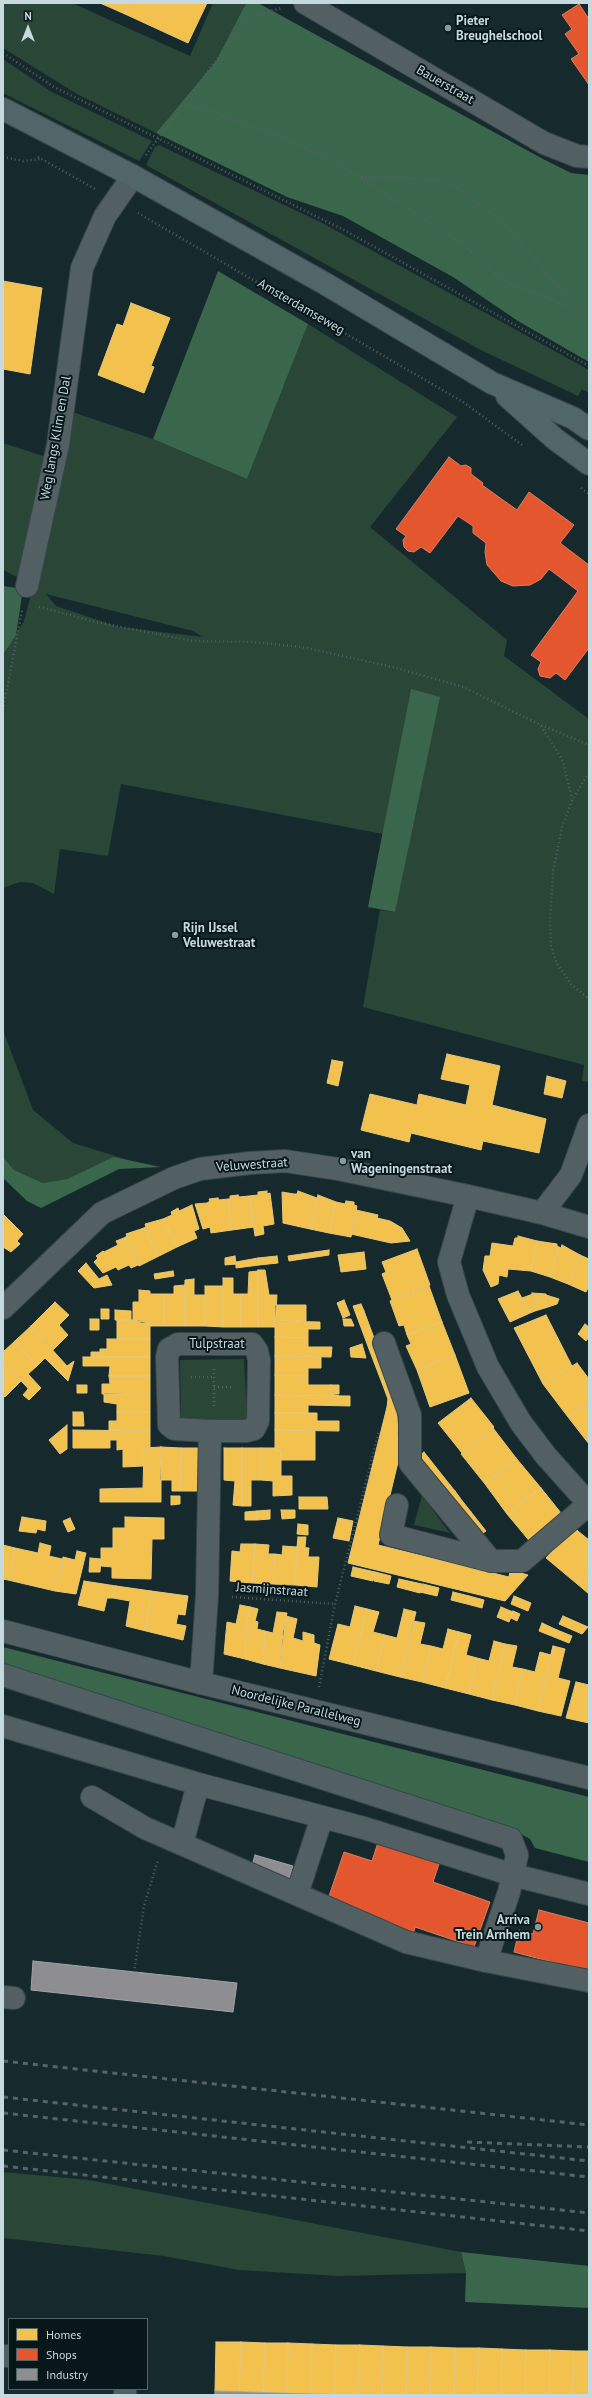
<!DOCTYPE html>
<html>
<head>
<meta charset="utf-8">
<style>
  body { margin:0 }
  #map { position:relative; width:592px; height:2398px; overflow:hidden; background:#162a2e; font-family:"PT Sans",sans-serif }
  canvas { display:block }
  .frame { position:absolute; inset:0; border:4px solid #c6d9de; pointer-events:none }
  .legend { position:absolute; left:8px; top:2318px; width:140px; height:72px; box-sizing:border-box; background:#08171a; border:1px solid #546568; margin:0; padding:5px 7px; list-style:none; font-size:12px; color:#c6d9de }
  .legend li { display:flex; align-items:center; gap:8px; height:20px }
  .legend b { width:20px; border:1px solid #546568 }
  .north { position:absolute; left:8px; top:8px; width:40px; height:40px; -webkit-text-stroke:3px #08171a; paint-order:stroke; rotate:0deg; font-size:11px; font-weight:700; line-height:16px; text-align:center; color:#c6d9de }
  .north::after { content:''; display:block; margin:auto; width:14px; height:18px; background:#c6d9de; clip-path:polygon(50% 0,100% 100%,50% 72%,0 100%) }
</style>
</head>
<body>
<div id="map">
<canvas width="592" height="2398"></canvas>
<div class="frame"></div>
<ul class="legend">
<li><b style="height:11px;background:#f2c14e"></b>Homes</li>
<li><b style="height:11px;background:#e4572e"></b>Shops</li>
<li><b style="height:11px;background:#8d8d92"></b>Industry</li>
</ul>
<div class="north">N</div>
</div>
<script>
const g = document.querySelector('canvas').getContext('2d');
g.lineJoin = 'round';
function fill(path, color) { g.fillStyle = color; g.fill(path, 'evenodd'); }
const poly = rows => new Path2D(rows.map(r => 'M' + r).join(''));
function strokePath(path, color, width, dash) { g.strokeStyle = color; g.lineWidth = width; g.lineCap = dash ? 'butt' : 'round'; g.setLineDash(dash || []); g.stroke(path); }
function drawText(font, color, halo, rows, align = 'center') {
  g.font = font + ' "PT Sans",sans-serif'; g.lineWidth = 4; g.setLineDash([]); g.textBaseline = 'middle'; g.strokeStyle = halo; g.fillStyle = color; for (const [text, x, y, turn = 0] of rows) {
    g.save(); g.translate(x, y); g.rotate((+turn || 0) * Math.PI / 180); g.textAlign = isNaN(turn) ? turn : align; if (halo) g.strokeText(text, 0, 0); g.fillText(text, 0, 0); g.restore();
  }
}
const green = poly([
  [3,3,72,3,190,56,213,3,246,3,216,61,156,133,77,94,3,48],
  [3,59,50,91,152,141,139,161,3,93],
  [159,145,324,224,589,370,589,393,582,389,578,396,481,350,146,165,155,147],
  [308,324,457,417,370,527,507,640,504,656,589,719,589,1082,582,1081,584,1065,363,1007,380,910,395,912,411,689,383,834,121,784,108,856,60,849,54,894,33,883,20,882,3,888,3,655,24,621,33,587,72,412,153,439,247,479],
  [46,594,193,631,203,637,119,627,56,606],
  [3,443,46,457,19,578,3,570],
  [3,1030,33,1110,73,1143,135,1162,113,1157,67,1179,43,1183,14,1170,3,1157],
  [244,1359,247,1421,181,1421,180,1360],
  [422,1496,450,1533,414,1525],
  [3,2172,89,2180,461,2252,466,2273,339,2276,239,2270,164,2256,3,2238]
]);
const forest = poly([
  [246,3,258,3,543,159,571,173,589,175,589,362,518,321,453,277,343,216,287,197,156,133,216,61],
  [218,271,308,324,247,479,153,439],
  [3,586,23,589,16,635,3,655],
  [411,689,440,697,395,912,368,907],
  [3,1157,14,1170,43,1183,67,1179,113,1157,161,1167,119,1169,41,1208,27,1201,3,1178],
  [3,1647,589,1797,589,1862,535,1848,530,1839,512,1829,3,1665],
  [461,2252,589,2266,589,2308,465,2302,466,2273]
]);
const homes = poly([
  [100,3,129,3,125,14,100,3],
  [129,3,207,3,188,43,125,14,129,3],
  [3,281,42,288,30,374,3,369,3,281],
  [131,303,170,318,151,366,154,367,144,393,98,375,117,324,123,326,131,303],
  [447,1054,500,1066,492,1105,546,1119,539,1153,483,1141,481,1150,411,1133,409,1142,361,1130,370,1094,417,1105,419,1094,466,1105,470,1085,441,1079,447,1054],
  [332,1060,343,1062,338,1086,327,1083,332,1060],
  [547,1076,566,1081,562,1098,544,1094,547,1076],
  [267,1191,267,1194,270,1193,274,1224,263,1226,264,1234,255,1236,249,1196,258,1195,258,1192,267,1191],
  [298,1191,317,1198,310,1229,283,1223,282,1192,294,1194,297,1194,298,1191],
  [238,1195,239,1197,249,1196,254,1227,232,1230,228,1199,230,1199,230,1196,238,1195],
  [318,1195,336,1202,329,1233,310,1229,318,1195],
  [218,1198,219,1200,228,1199,232,1230,211,1233,210,1227,203,1229,195,1204,207,1203,210,1201,209,1199,218,1198],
  [346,1201,354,1202,354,1205,357,1206,351,1237,329,1233,336,1202,345,1204,346,1201],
  [192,1205,199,1229,194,1231,197,1238,177,1247,163,1219,172,1215,171,1212,178,1208,179,1211,192,1205],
  [356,1210,378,1215,377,1218,390,1221,402,1228,410,1241,391,1243,351,1234,356,1210],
  [3,1214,23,1234,17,1241,20,1244,11,1252,3,1247,3,1214],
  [163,1219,177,1247,159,1256,144,1228,146,1227,145,1224,163,1219],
  [144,1228,159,1256,139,1266,124,1238,127,1236,126,1234,144,1228],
  [518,1236,537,1241,531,1271,508,1269,507,1277,499,1275,498,1284,491,1287,483,1270,485,1256,490,1256,492,1243,513,1246,515,1238,518,1238,518,1236],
  [124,1238,138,1265,131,1268,129,1265,118,1270,116,1267,103,1273,94,1262,98,1258,96,1256,103,1251,104,1252,118,1245,116,1241,124,1238],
  [537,1241,557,1244,557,1246,559,1247,550,1277,531,1271,537,1241],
  [562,1245,580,1255,568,1284,550,1277,559,1247,561,1248,562,1245],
  [417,1249,430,1285,392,1300,382,1274,386,1272,382,1262,417,1249],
  [329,1250,329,1255,316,1257,315,1252,329,1250],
  [315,1252,316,1257,302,1259,302,1254,315,1252],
  [364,1252,366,1269,341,1272,338,1255,364,1252],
  [302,1254,302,1259,289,1261,288,1256,302,1254],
  [580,1255,589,1259,589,1286,586,1292,568,1284,580,1255],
  [235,1256,236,1264,225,1265,225,1258,235,1256],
  [277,1256,278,1263,259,1265,258,1258,277,1256],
  [258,1258,259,1265,236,1268,236,1262,258,1258],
  [86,1263,99,1279,107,1275,112,1285,94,1288,78,1271,86,1263],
  [258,1270,265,1270,269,1295,277,1295,275,1327,258,1327,258,1270],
  [173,1271,174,1276,155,1279,154,1274,173,1271],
  [258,1271,258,1327,241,1327,241,1294,248,1294,249,1272,258,1271],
  [223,1278,233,1278,233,1294,241,1294,241,1327,223,1327,223,1278],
  [194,1279,194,1295,205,1295,205,1326,184,1326,185,1280,194,1279],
  [185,1285,184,1326,164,1326,164,1294,174,1294,174,1286,185,1285],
  [205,1286,223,1286,223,1327,205,1326,205,1286],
  [429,1286,442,1322,407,1335,404,1325,399,1326,390,1301,429,1286],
  [139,1290,150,1291,150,1294,164,1294,164,1326,150,1326,150,1323,133,1320,133,1302,139,1302,139,1290],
  [518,1291,530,1313,510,1322,498,1299,518,1291],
  [532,1293,546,1294,545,1308,535,1311,532,1293],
  [533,1294,535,1311,530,1313,522,1298,533,1294],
  [546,1295,559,1299,557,1304,545,1308,546,1295],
  [344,1300,350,1315,343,1318,337,1303,344,1300],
  [55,1302,69,1315,59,1325,68,1335,53,1350,31,1326,55,1302],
  [361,1304,364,1311,356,1314,353,1306,361,1304],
  [275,1305,306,1305,306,1321,275,1321,275,1305],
  [101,1309,109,1309,109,1319,101,1319,101,1309],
  [115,1310,131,1311,131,1320,115,1320,115,1310],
  [364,1311,377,1346,369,1349,356,1314,364,1311],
  [546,1315,572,1366,543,1384,514,1328,546,1315],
  [90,1319,99,1319,99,1330,90,1330,90,1319],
  [343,1319,351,1319,354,1326,344,1326,343,1319],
  [117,1320,140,1320,140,1323,150,1323,150,1339,117,1339,117,1320],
  [275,1321,320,1322,320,1329,308,1329,308,1338,275,1337,275,1321],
  [442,1322,455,1355,417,1370,406,1346,411,1344,407,1335,442,1322],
  [585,1324,589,1327,589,1337,586,1341,578,1334,585,1324],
  [31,1326,67,1366,74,1361,68,1381,45,1358,37,1366,15,1341,31,1326],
  [275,1337,308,1338,308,1347,332,1347,331,1357,275,1356,275,1337],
  [107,1339,150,1339,150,1357,91,1357,91,1352,100,1352,100,1349,107,1349,107,1339],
  [15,1341,37,1366,28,1374,41,1388,34,1395,3,1361,3,1352,15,1341],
  [362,1344,366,1358,351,1357,350,1348,362,1344],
  [377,1346,390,1380,382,1383,369,1349,377,1346],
  [455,1355,469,1393,430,1407,417,1370,455,1355],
  [275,1356,321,1357,321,1368,308,1368,308,1376,275,1375,275,1356],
  [83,1357,150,1357,150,1376,109,1376,110,1366,83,1366,83,1357],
  [3,1361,21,1381,5,1397,3,1395,3,1361],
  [577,1363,589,1379,589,1403,568,1417,543,1384,577,1363],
  [275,1375,308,1376,308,1385,331,1385,331,1394,339,1396,275,1395,275,1375],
  [109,1376,150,1376,150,1394,102,1394,102,1384,110,1384,109,1376],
  [390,1380,396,1396,399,1458,378,1545,509,1577,510,1570,528,1575,505,1601,348,1563,387,1407,388,1399,382,1383,390,1380],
  [77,1385,87,1385,87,1393,77,1393,77,1385],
  [331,1385,339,1385,339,1394,331,1394,331,1385],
  [28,1389,34,1395,29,1400,23,1395,28,1389],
  [104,1393,150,1394,150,1412,117,1412,117,1404,104,1402,104,1393],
  [275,1395,350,1396,350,1406,308,1405,308,1413,275,1413,275,1395],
  [471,1398,494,1427,462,1453,438,1423,471,1398],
  [589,1403,589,1444,568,1417,589,1403],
  [73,1412,83,1412,84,1426,73,1426,73,1412],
  [117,1412,150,1412,150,1431,109,1430,109,1421,117,1421,117,1412],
  [275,1413,317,1413,317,1421,339,1421,339,1431,275,1430,275,1413],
  [67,1425,67,1449,60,1454,49,1440,67,1425],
  [493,1428,516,1458,485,1484,461,1454,493,1428],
  [73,1430,150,1431,150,1448,144,1448,143,1466,123,1467,123,1449,117,1450,117,1440,110,1440,110,1448,73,1448,73,1430],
  [275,1430,315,1431,315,1460,281,1460,281,1451,275,1451,275,1430],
  [161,1447,161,1502,100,1502,100,1489,143,1488,144,1448,161,1447],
  [161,1447,181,1448,180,1491,172,1491,172,1480,160,1480,161,1447],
  [181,1448,200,1448,200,1491,180,1491,181,1448],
  [224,1448,242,1448,242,1506,233,1505,235,1481,224,1480,224,1448],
  [242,1448,261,1448,261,1480,251,1480,251,1506,242,1506,242,1448],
  [261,1448,275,1448,275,1451,281,1451,281,1476,292,1476,292,1495,273,1496,273,1481,261,1480,261,1448],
  [424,1452,450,1485,444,1490,418,1457,424,1452],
  [516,1458,541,1488,507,1514,485,1484,516,1458],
  [450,1485,455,1491,448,1497,444,1490,450,1485],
  [541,1488,565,1518,532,1544,507,1514,541,1488],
  [455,1491,460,1498,453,1502,448,1497,455,1491],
  [171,1496,180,1496,180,1504,171,1505,171,1496],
  [299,1497,327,1497,328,1509,299,1509,299,1497],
  [460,1498,471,1512,464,1517,453,1502,460,1498],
  [270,1510,270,1519,257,1520,257,1511,270,1510],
  [281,1510,295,1510,295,1518,282,1519,281,1510],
  [257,1511,257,1520,245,1520,245,1512,257,1511],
  [471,1512,486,1531,479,1536,464,1517,471,1512],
  [22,1517,46,1521,45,1531,37,1529,36,1533,19,1531,22,1517],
  [125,1517,164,1518,164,1539,152,1539,151,1579,112,1578,112,1567,101,1566,101,1548,113,1548,113,1528,125,1528,125,1517],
  [70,1518,75,1529,68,1532,63,1521,70,1518],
  [338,1518,353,1521,349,1541,333,1538,338,1518],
  [298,1524,308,1525,308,1535,297,1534,298,1524],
  [573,1527,589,1540,589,1568,576,1583,546,1558,573,1527],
  [298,1537,306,1537,305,1547,297,1547,298,1537],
  [40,1543,51,1546,49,1556,62,1559,55,1591,8,1580,15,1548,38,1553,40,1543],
  [241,1544,255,1544,252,1583,230,1581,232,1551,240,1552,241,1544],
  [255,1544,269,1545,268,1554,275,1554,273,1584,252,1583,255,1544],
  [3,1545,15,1548,8,1580,3,1579,3,1545],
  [283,1546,297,1547,295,1585,273,1584,275,1554,282,1555,283,1546],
  [297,1547,309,1548,308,1557,319,1557,317,1587,295,1585,297,1547],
  [77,1551,86,1553,76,1594,55,1591,63,1557,75,1560,77,1551],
  [90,1558,101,1559,100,1572,89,1572,90,1558],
  [353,1567,375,1572,373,1581,351,1576,353,1567],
  [589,1568,589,1594,576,1583,589,1568],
  [375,1572,391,1576,389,1584,374,1581,375,1572],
  [399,1579,422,1584,420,1593,397,1587,399,1579],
  [84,1581,116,1586,113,1598,107,1598,104,1611,78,1605,84,1581],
  [423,1584,439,1588,437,1596,420,1592,423,1584],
  [116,1586,151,1591,146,1631,126,1626,130,1601,113,1598,116,1586],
  [151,1591,188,1596,185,1615,178,1614,176,1624,186,1626,183,1640,146,1631,151,1591],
  [453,1592,469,1596,467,1604,451,1600,453,1592],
  [469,1596,484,1600,482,1608,467,1604,469,1596],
  [514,1596,531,1603,528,1611,511,1604,514,1596],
  [240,1605,250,1607,247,1621,245,1659,224,1654,227,1622,236,1624,240,1605],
  [355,1606,367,1609,353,1665,329,1659,338,1624,350,1627,355,1606],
  [250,1607,258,1609,255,1621,258,1622,257,1629,265,1631,263,1664,245,1659,247,1621,250,1607],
  [501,1607,513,1612,509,1622,497,1617,501,1607],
  [367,1609,379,1612,373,1632,385,1635,376,1671,353,1665,367,1609],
  [404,1609,416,1612,400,1677,376,1671,385,1635,397,1638,404,1609],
  [513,1611,520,1614,517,1621,511,1618,513,1611],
  [277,1612,287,1613,283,1631,280,1668,263,1664,265,1631,273,1633,277,1612],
  [286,1616,297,1619,293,1638,303,1641,303,1632,314,1635,314,1643,320,1645,316,1676,280,1668,286,1616],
  [563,1616,588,1627,582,1634,559,1624,563,1616],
  [413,1621,425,1623,420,1644,431,1646,422,1682,400,1677,413,1621],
  [542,1623,557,1630,554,1637,539,1631,542,1623],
  [448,1629,459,1632,445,1688,422,1682,431,1646,443,1649,448,1629],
  [557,1630,572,1636,569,1643,554,1637,557,1630],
  [459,1632,471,1635,466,1655,477,1658,469,1694,445,1688,459,1632],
  [494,1641,505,1644,492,1700,469,1694,477,1658,489,1661,494,1641],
  [505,1644,517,1646,512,1667,523,1669,515,1705,492,1700,505,1644],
  [553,1646,565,1649,558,1678,570,1681,561,1716,538,1711,553,1646],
  [553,1647,538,1711,515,1705,523,1669,535,1672,540,1652,551,1655,553,1647],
  [576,1682,589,1685,589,1723,566,1718,576,1682],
  [216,2342,241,2342,239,2392,215,2391,216,2342],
  [241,2342,265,2343,263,2393,239,2392,241,2342],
  [265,2343,288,2343,287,2393,263,2393,265,2343],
  [288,2343,312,2344,311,2394,287,2393,288,2343],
  [312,2344,336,2345,335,2395,311,2394,312,2344],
  [336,2345,360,2345,358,2395,335,2395,336,2345],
  [360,2345,383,2346,382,2395,358,2395,360,2345],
  [383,2346,407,2347,406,2395,382,2395,383,2346],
  [407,2347,431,2347,430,2395,406,2395,407,2347],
  [431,2347,455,2348,454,2395,430,2395,431,2347],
  [455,2348,479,2348,477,2395,454,2395,455,2348],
  [479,2348,502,2349,501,2395,477,2395,479,2348],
  [502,2349,526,2350,525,2395,501,2395,502,2349],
  [526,2350,550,2350,549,2395,525,2395,526,2350],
  [550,2350,574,2351,572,2395,549,2395,550,2350],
  [574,2351,589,2351,589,2395,572,2395,574,2351]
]);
const shops = poly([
  [579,4,589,19,589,85,571,59,579,54,565,34,572,29,562,15,579,4],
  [449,457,461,466,466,465,471,468,471,474,483,483,482,485,517,510,529,492,574,525,560,543,589,565,589,648,565,680,556,673,550,678,540,676,538,669,541,662,531,655,578,591,549,569,541,579,530,585,513,586,501,581,487,565,485,552,486,543,473,533,473,526,458,516,430,553,421,547,414,552,408,551,404,547,403,540,406,536,396,529,449,457],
  [381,1833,442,1855,433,1882,490,1902,474,1947,415,1927,413,1935,326,1905,344,1852,372,1861,381,1833],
  [539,1910,589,1923,589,1972,514,1952,519,1930,533,1934,539,1910]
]);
const industry = poly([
  [255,1855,293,1866,289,1879,251,1869,255,1855],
  [33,1961,237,1983,233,2012,31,1990,33,1961],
  [215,2391,311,2394,359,2395,215,2395,215,2391]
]);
const path = poly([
  [3,53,54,87,344,230,589,366],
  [184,106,208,110,280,136,336,162,460,242,504,281,589,314],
  [146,155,248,17,282,8],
  [3,157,23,161,41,159],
  [38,157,95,189],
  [358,176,441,180,460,190,500,220,580,310],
  [138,213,463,402,522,445],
  [581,488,589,494],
  [39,607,96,622,193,641,253,642,302,647,397,668,463,687,541,725,589,745],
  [3,710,22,610],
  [541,726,563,761,572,799],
  [589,773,573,798,562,827,553,872,550,922,551,947,557,964,571,984,589,999],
  [191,1377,214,1377],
  [214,1387,234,1387],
  [214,1406,214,1369],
  [232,1597,335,1604],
  [319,1687,335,1604,379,1431],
  [134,1972,144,1906,158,1860]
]);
const minor = poly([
  [305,3,544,143,577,156,589,157],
  [27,586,58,445,82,268,105,216,133,176],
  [468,1196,449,1262,458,1295,488,1367,521,1423,546,1456,589,1504],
  [542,1213,571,1175,589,1125],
  [3,1308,102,1213,174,1178,200,1169,250,1163,285,1161,338,1169,468,1196,542,1213,589,1227],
  [384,1343,410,1415,410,1463,491,1561],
  [397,1505,391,1535,491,1561,522,1561,589,1504],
  [3,1631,201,1683,589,1778],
  [3,1675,511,1839,517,1855,509,1892,486,1961,406,1942,145,1828,92,1797],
  [201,1683,207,1596,210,1431,174,1429,169,1425,167,1357,169,1349,178,1344,252,1344,257,1351,259,1360,258,1421,254,1429,246,1431,210,1431],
  [3,1726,202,1785,364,1828,513,1875,589,1894],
  [182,1844,198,1784],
  [297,1894,322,1817],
  [486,1961,589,1981],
  [3,1997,14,1998],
  [3,2356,9,2356],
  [125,2389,125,2395]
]);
const major = poly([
  [3,109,133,176,324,283,492,383,573,418,589,429],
  [507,396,555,439,589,464]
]);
const rail = poly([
  [3,2061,589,2125],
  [3,2097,589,2161],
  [3,2113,589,2177],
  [467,2142,589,2147],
  [3,2150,589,2213],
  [3,2166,589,2231]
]);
const markers = [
  [448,28,4,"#889ca0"],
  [175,935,4,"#889ca0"],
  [343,1161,4,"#889ca0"],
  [538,1927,4,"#889ca0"]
];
const poiNames = [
  ["Pieter",456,21],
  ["Breughelschool",456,36],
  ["Rijn IJssel",183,928],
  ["Veluwestraat",183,943],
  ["van",351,1154],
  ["Wageningenstraat",351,1169],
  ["Arriva",530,1920,"right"],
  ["Trein Arnhem",530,1935,"right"]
];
const streetNames = [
  ["Bauerstraat",445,85,30],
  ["Amsterdamseweg",301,307,30],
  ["Weg langs Klim en Dal",56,438,-80],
  ["Veluwestraat",252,1165,-4],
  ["Tulpstraat",217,1344],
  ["Jasmijnstraat",272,1590,4],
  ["Noordelijke Parallelweg",296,1706,14]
];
fill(green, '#2a4636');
fill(forest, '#3a674c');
fill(homes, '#f2c14e');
strokePath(homes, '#e5c879', 1);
fill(shops, '#e4572e');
strokePath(shops, '#db7e63', 1);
fill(industry, '#8d8d92');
strokePath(industry, '#9ea4a9', 1);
strokePath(minor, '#37464a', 24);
strokePath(major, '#37464a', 24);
strokePath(path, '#526064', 2.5, [1, 3]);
strokePath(minor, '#526064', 22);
strokePath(major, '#516668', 22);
strokePath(rail, '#566467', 3, [5, 5]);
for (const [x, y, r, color] of markers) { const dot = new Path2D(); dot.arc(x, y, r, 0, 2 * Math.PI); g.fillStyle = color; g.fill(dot); strokePath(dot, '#08171a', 1.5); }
drawText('bold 13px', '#c6d9de', '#08171a', poiNames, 'left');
drawText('13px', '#c6d9de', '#08171a', streetNames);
</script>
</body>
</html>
